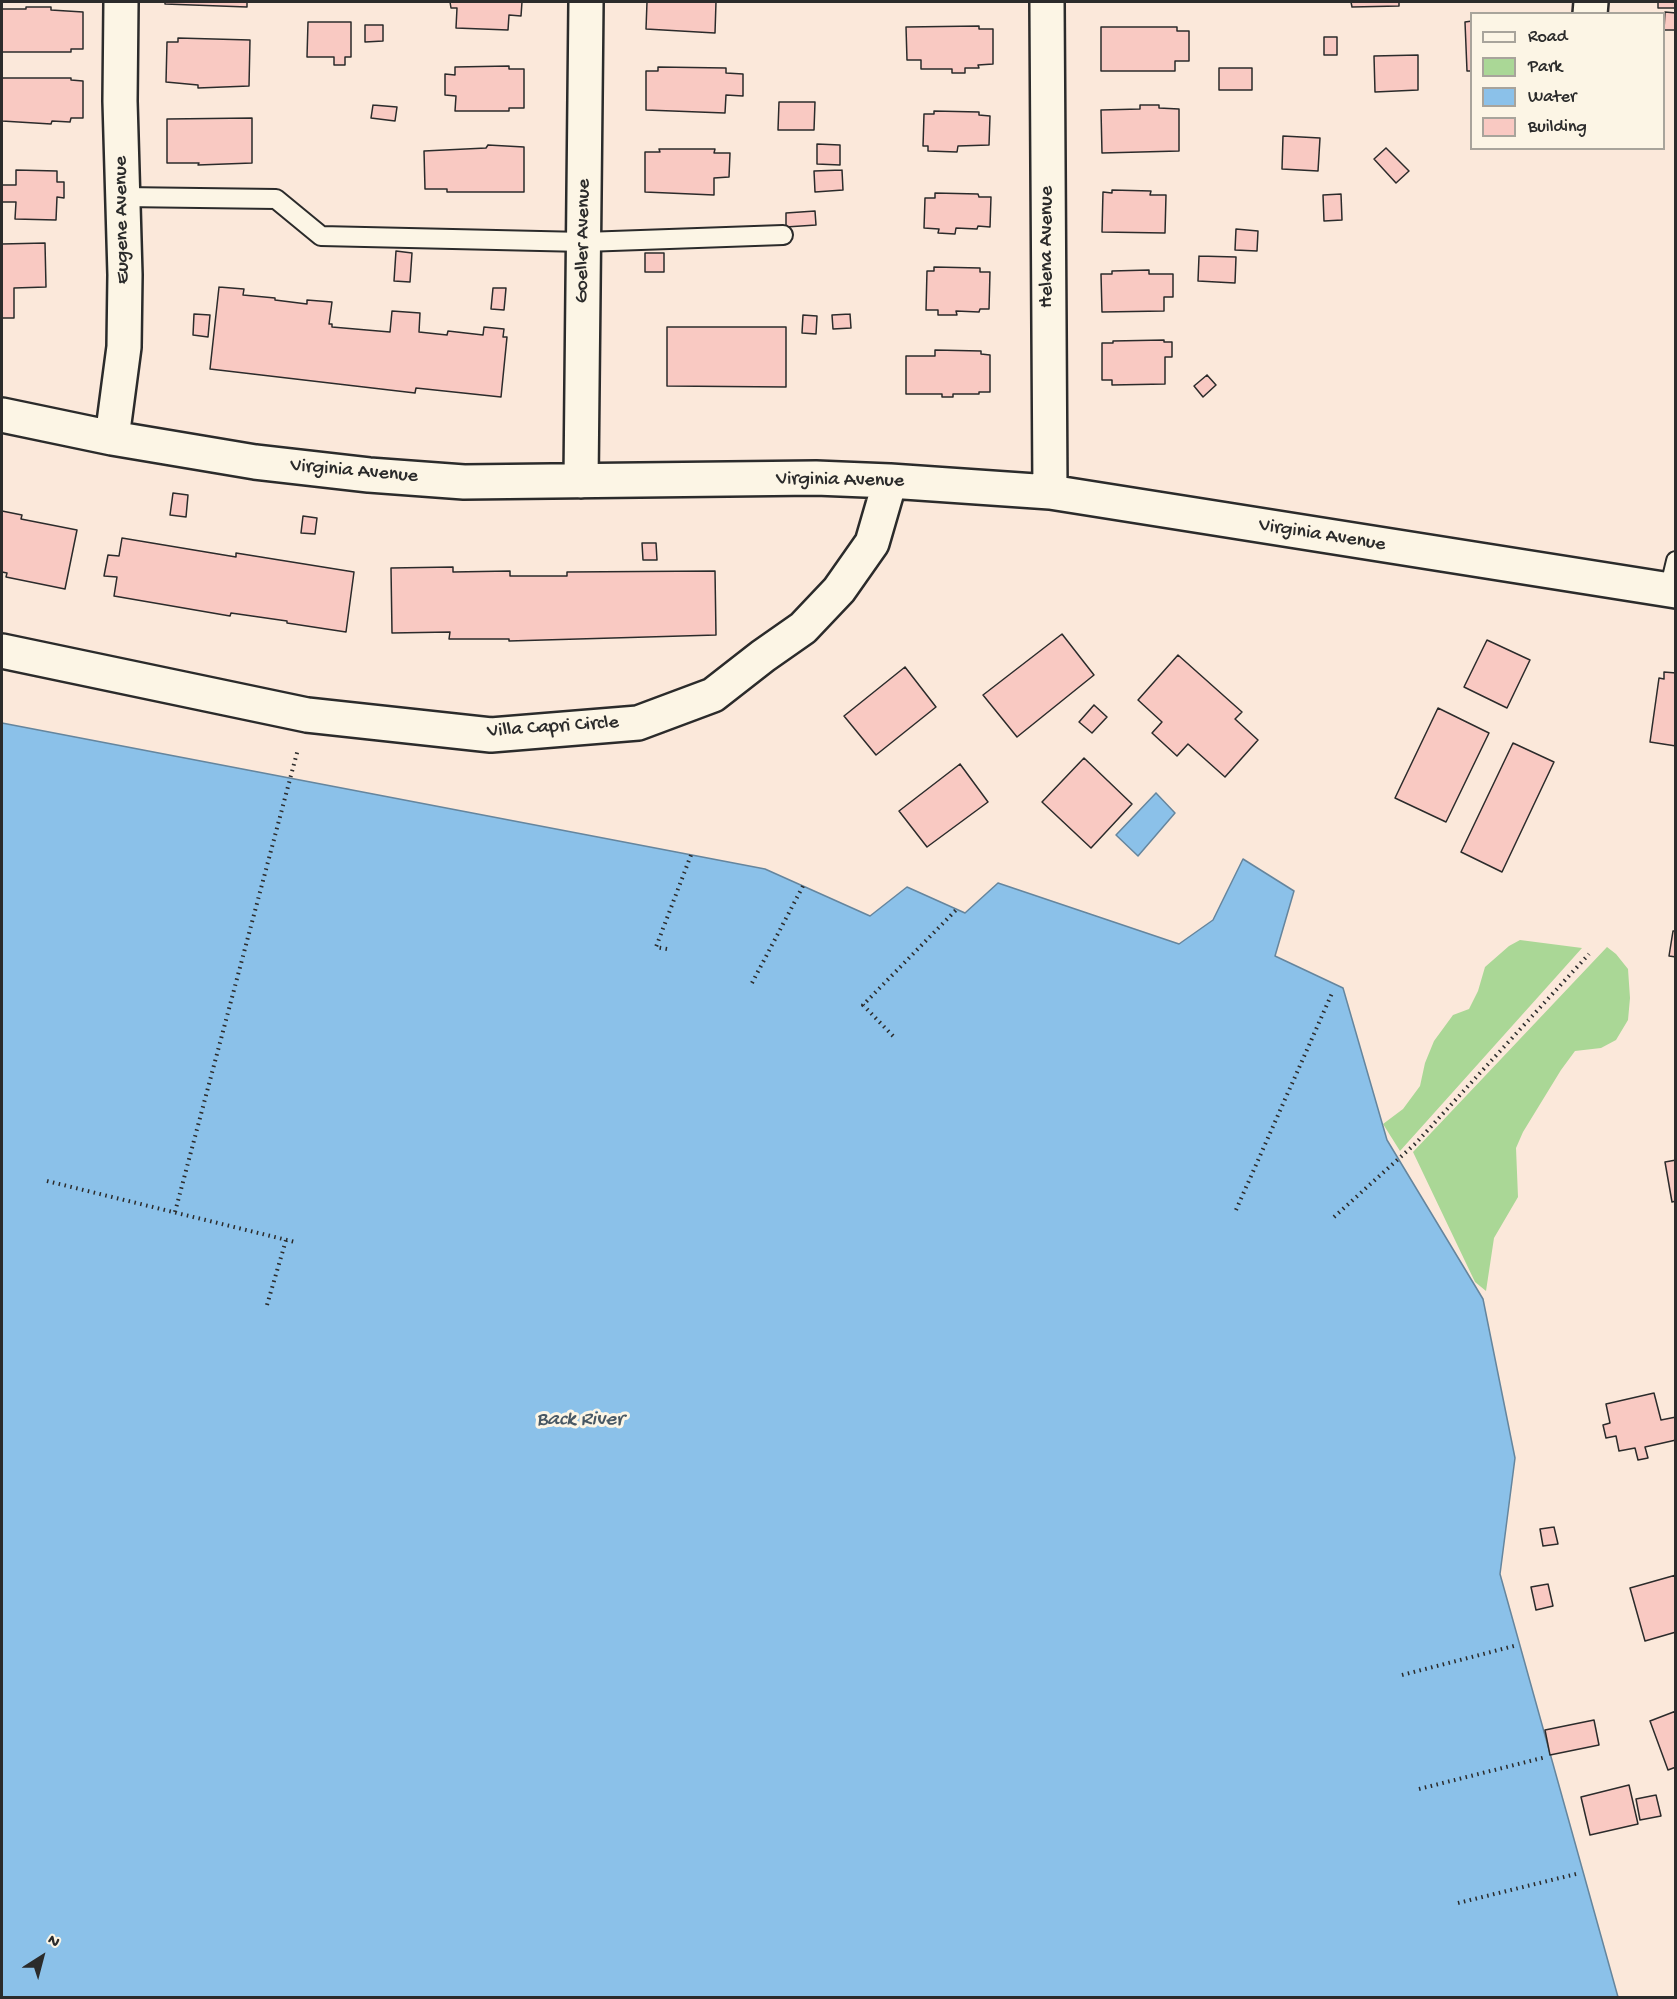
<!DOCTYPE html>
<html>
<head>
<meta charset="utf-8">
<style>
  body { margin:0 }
  #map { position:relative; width:1677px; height:1999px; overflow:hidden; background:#fbe8da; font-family:"Gochi Hand",sans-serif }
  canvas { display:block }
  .frame { position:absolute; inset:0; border:3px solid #2b2b2b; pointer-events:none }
  .legend { position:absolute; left:1470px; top:12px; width:195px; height:138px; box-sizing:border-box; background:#fcf5e5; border:2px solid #a8a49b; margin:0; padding:8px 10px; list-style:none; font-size:18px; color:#2b2b2b }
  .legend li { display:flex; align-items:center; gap:12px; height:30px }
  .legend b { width:30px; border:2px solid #a8a49b }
  .north { position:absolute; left:12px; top:1927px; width:60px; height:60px; -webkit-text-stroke:4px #fcf5e5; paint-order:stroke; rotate:36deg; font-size:16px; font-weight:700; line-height:24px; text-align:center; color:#2b2b2b }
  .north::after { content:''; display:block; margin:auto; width:21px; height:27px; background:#2b2b2b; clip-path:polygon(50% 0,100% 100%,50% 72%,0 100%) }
</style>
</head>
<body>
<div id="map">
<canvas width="1677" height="1999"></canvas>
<div class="frame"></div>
<ul class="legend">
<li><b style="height:8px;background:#fcf5e5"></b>Road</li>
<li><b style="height:16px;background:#aad796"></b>Park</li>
<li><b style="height:16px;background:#8bc1e9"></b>Water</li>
<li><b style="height:16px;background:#f9c9c2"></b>Building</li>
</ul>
<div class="north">N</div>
</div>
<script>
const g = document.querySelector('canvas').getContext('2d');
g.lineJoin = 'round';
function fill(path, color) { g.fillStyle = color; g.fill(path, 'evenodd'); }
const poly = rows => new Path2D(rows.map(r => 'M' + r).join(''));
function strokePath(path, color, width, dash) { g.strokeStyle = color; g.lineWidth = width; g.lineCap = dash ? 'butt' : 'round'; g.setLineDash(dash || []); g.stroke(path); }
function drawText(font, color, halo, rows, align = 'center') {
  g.font = font + ' "Gochi Hand",sans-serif'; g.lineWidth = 6; g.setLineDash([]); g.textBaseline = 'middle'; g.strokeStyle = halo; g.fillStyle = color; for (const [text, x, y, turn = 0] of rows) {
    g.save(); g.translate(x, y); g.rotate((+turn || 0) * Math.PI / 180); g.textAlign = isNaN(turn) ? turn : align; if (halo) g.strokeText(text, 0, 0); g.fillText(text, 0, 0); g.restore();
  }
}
const green = poly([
  [1520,940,1582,948,1400,1151,1383,1124,1403,1109,1420,1086,1425,1063,1434,1041,1453,1015,1469,1009,1478,991,1485,967,1509,946],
  [1607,947,1616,954,1628,969,1630,998,1628,1020,1616,1040,1601,1048,1575,1051,1561,1070,1523,1132,1516,1148,1518,1197,1494,1238,1486,1291,1475,1282,1413,1152]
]);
const water = poly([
  [2,723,765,869,870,916,907,887,965,913,998,883,1179,944,1213,920,1243,859,1294,891,1275,956,1343,988,1387,1140,1483,1299,1515,1458,1500,1574,1618,1997,2,1997,2,723],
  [1156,793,1175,813,1138,856,1116,835,1156,793]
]);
const building = poly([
  [165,2,247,2,247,7,165,4,165,2],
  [450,2,522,2,521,16,509,15,508,30,456,28,457,8,451,8,450,2],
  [647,2,716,2,715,33,646,29,647,2],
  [1351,2,1399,2,1399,6,1352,7,1351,2],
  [1658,2,1676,2,1676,8,1658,8,1658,2],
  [26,7,51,7,51,10,83,12,83,49,71,49,71,52,2,52,2,9,26,9,26,7],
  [1665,12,1676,13,1676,30,1664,30,1665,12],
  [1472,21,1472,71,1467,71,1465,22,1472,21],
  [308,22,351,22,351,57,345,57,345,65,334,65,334,57,307,57,308,22],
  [365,25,383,25,383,41,365,42,365,25],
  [979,26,979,29,993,29,993,64,978,65,979,68,965,68,965,73,952,73,952,69,921,69,921,60,907,60,906,27,979,26],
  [1101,27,1177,27,1177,31,1189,31,1189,61,1175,61,1175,71,1101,71,1101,27],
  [1324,37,1337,37,1337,55,1324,55,1324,37],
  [178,38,250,40,249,86,198,88,198,85,166,82,167,42,178,42,178,38],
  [1418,55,1418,90,1375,92,1374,56,1418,55],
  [509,66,509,69,524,69,524,108,509,108,509,111,455,111,456,96,445,95,445,74,455,75,455,67,509,66],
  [658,67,726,68,726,73,743,74,743,96,726,95,725,113,646,110,646,71,658,71,658,67],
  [1219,68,1252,68,1252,90,1219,90,1219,68],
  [2,78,71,78,71,80,83,81,83,118,71,118,70,122,52,121,51,124,2,121,2,78],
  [779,102,815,102,814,130,778,130,779,102],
  [373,105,397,107,395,121,371,118,373,105],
  [1140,105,1159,105,1159,108,1179,109,1179,151,1102,153,1101,110,1140,109,1140,105],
  [934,111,979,112,979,115,990,116,989,145,958,146,957,152,928,151,928,146,923,146,924,114,934,114,934,111],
  [252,118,252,163,198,165,199,163,167,163,167,119,252,118],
  [1283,136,1320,138,1318,171,1282,169,1283,136],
  [817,144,840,145,840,165,817,164,817,144],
  [488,145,524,147,524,192,447,192,447,189,425,189,424,151,486,148,488,145],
  [1386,148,1409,171,1396,183,1374,159,1386,148],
  [659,149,715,149,714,153,730,153,729,177,714,178,714,195,645,192,645,152,660,152,659,149],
  [16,170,57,171,57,182,64,182,64,198,57,197,56,220,15,219,16,202,2,202,2,185,16,185,16,170],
  [842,170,843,190,815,192,814,171,842,170],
  [1112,190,1151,191,1150,195,1166,195,1165,233,1102,232,1103,192,1112,193,1112,190],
  [935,193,978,194,979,197,991,197,990,227,978,226,977,229,956,228,955,234,938,233,939,229,924,228,925,198,935,198,935,193],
  [1341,194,1342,220,1324,221,1323,195,1341,194],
  [815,211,816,225,786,227,786,213,815,211],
  [1236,229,1258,231,1257,251,1235,250,1236,229],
  [45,243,46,287,14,288,14,318,2,318,2,244,45,243],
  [396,251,412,253,410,282,394,281,396,251],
  [645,253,664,253,664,272,645,272,645,253],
  [1199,256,1236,257,1235,283,1198,281,1199,256],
  [934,267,980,268,980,272,990,272,989,309,980,309,979,312,956,311,957,315,938,315,938,310,926,310,927,271,934,271,934,267],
  [1149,270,1149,274,1173,274,1173,297,1164,297,1164,311,1102,312,1101,274,1112,274,1112,271,1149,270],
  [219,287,244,289,243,295,275,298,275,300,307,304,307,300,332,302,329,324,332,324,332,327,390,332,392,311,420,313,419,332,447,335,448,331,483,335,484,327,504,329,503,337,507,337,501,397,416,388,415,393,210,369,219,287],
  [493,288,506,288,504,310,491,309,493,288],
  [194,314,210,315,208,337,193,335,194,314],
  [850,314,851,328,833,329,832,315,850,314],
  [803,315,817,316,816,334,802,333,803,315],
  [667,327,786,327,786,387,667,386,667,327],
  [1164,340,1164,342,1172,342,1172,357,1165,357,1165,384,1112,385,1112,380,1102,380,1102,343,1113,343,1113,341,1164,340],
  [935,350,981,351,981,354,990,355,990,392,979,392,979,394,953,394,953,397,942,397,942,394,906,394,906,356,935,356,935,350],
  [1207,375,1216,385,1203,397,1194,386,1207,375],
  [173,493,188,495,186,517,170,515,173,493],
  [2,511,22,515,21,519,77,530,65,589,6,577,7,573,2,572,2,511],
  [303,516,317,518,315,534,301,533,303,516],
  [122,538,236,557,236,553,354,572,346,632,287,623,287,621,231,613,230,616,114,596,117,577,104,576,108,555,119,556,122,538],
  [642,543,656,543,657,560,643,560,642,543],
  [453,567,453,572,510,571,510,576,567,576,567,572,715,571,716,635,509,641,509,639,449,639,450,632,392,633,391,568,453,567],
  [1062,634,1094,675,1017,737,983,695,1062,634],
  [1487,640,1530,660,1507,708,1464,687,1487,640],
  [1178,655,1242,712,1235,719,1258,740,1225,777,1188,744,1177,756,1152,733,1162,722,1138,700,1178,655],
  [905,667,936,707,876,755,844,716,905,667],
  [1664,672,1676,673,1676,746,1650,742,1659,678,1664,679,1664,672],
  [1094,705,1107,717,1092,733,1079,722,1094,705],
  [1438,708,1489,733,1446,822,1395,798,1438,708],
  [1513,743,1554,762,1502,872,1461,852,1513,743],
  [1084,758,1132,804,1091,848,1042,802,1084,758],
  [960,764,988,802,927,847,899,811,960,764],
  [1673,931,1676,931,1676,957,1669,956,1673,931],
  [1676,1160,1676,1201,1672,1202,1665,1162,1676,1160],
  [1654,1393,1661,1420,1676,1417,1676,1440,1645,1447,1648,1458,1638,1460,1635,1448,1619,1451,1616,1436,1606,1438,1603,1425,1610,1423,1606,1404,1654,1393],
  [1554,1527,1558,1544,1543,1546,1540,1529,1554,1527],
  [1676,1575,1676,1632,1645,1641,1630,1588,1676,1575],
  [1548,1584,1553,1606,1536,1610,1531,1587,1548,1584],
  [1676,1711,1676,1767,1668,1770,1650,1721,1676,1711],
  [1594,1720,1599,1745,1550,1755,1545,1730,1594,1720],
  [1629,1785,1638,1824,1590,1835,1581,1797,1629,1785],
  [1656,1795,1661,1816,1640,1820,1636,1799,1656,1795]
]);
const path = poly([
  [667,949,656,947,691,855],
  [752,983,803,886],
  [893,1036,863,1005,956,910],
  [47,1181,295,1242],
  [1236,1210,1333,991],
  [175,1212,298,749],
  [1334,1217,1416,1143,1589,954],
  [267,1305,286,1240],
  [1402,1675,1514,1646],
  [1419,1789,1546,1757],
  [1458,1903,1576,1874]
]);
const lane = poly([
  [123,197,276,199,321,236,584,242,783,235],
  [1669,590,1676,561]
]);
const street = poly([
  [1047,2,1050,492],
  [1590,14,1591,2],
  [2,415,112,438,255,462,369,475,464,482,816,478,890,481,1050,492,1676,591],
  [112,438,124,347,125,275,120,101,121,2],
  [581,481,586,2],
  [2,651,307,715,491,735,638,723,713,695,763,656,803,628,839,590,872,543,890,481]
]);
const streetNames = [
  ["Eugene Avenue",123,220,-91],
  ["Goeller Avenue",584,241,-89],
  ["Helena Avenue",1048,247,-90],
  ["Virginia Avenue",354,472,5],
  ["Virginia Avenue",840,481,1],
  ["Virginia Avenue",1322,536,9],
  ["Villa Capri Circle",553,728,-4]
];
const waterNames = [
  ["Back River",580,1421]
];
fill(green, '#aad796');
fill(water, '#8bc1e9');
strokePath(water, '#65859d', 1.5);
fill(building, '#f9c9c2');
strokePath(building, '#2b2b2b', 1.5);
strokePath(lane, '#2b2b2b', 22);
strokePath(street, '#2b2b2b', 38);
strokePath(path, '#2b2b2b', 4, [1.5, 4.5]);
strokePath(lane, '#fcf5e5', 18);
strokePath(street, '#fcf5e5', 33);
drawText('20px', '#2b2b2b', '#fcf5e5', streetNames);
drawText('italic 21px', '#485864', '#fcf5e5', waterNames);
</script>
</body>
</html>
